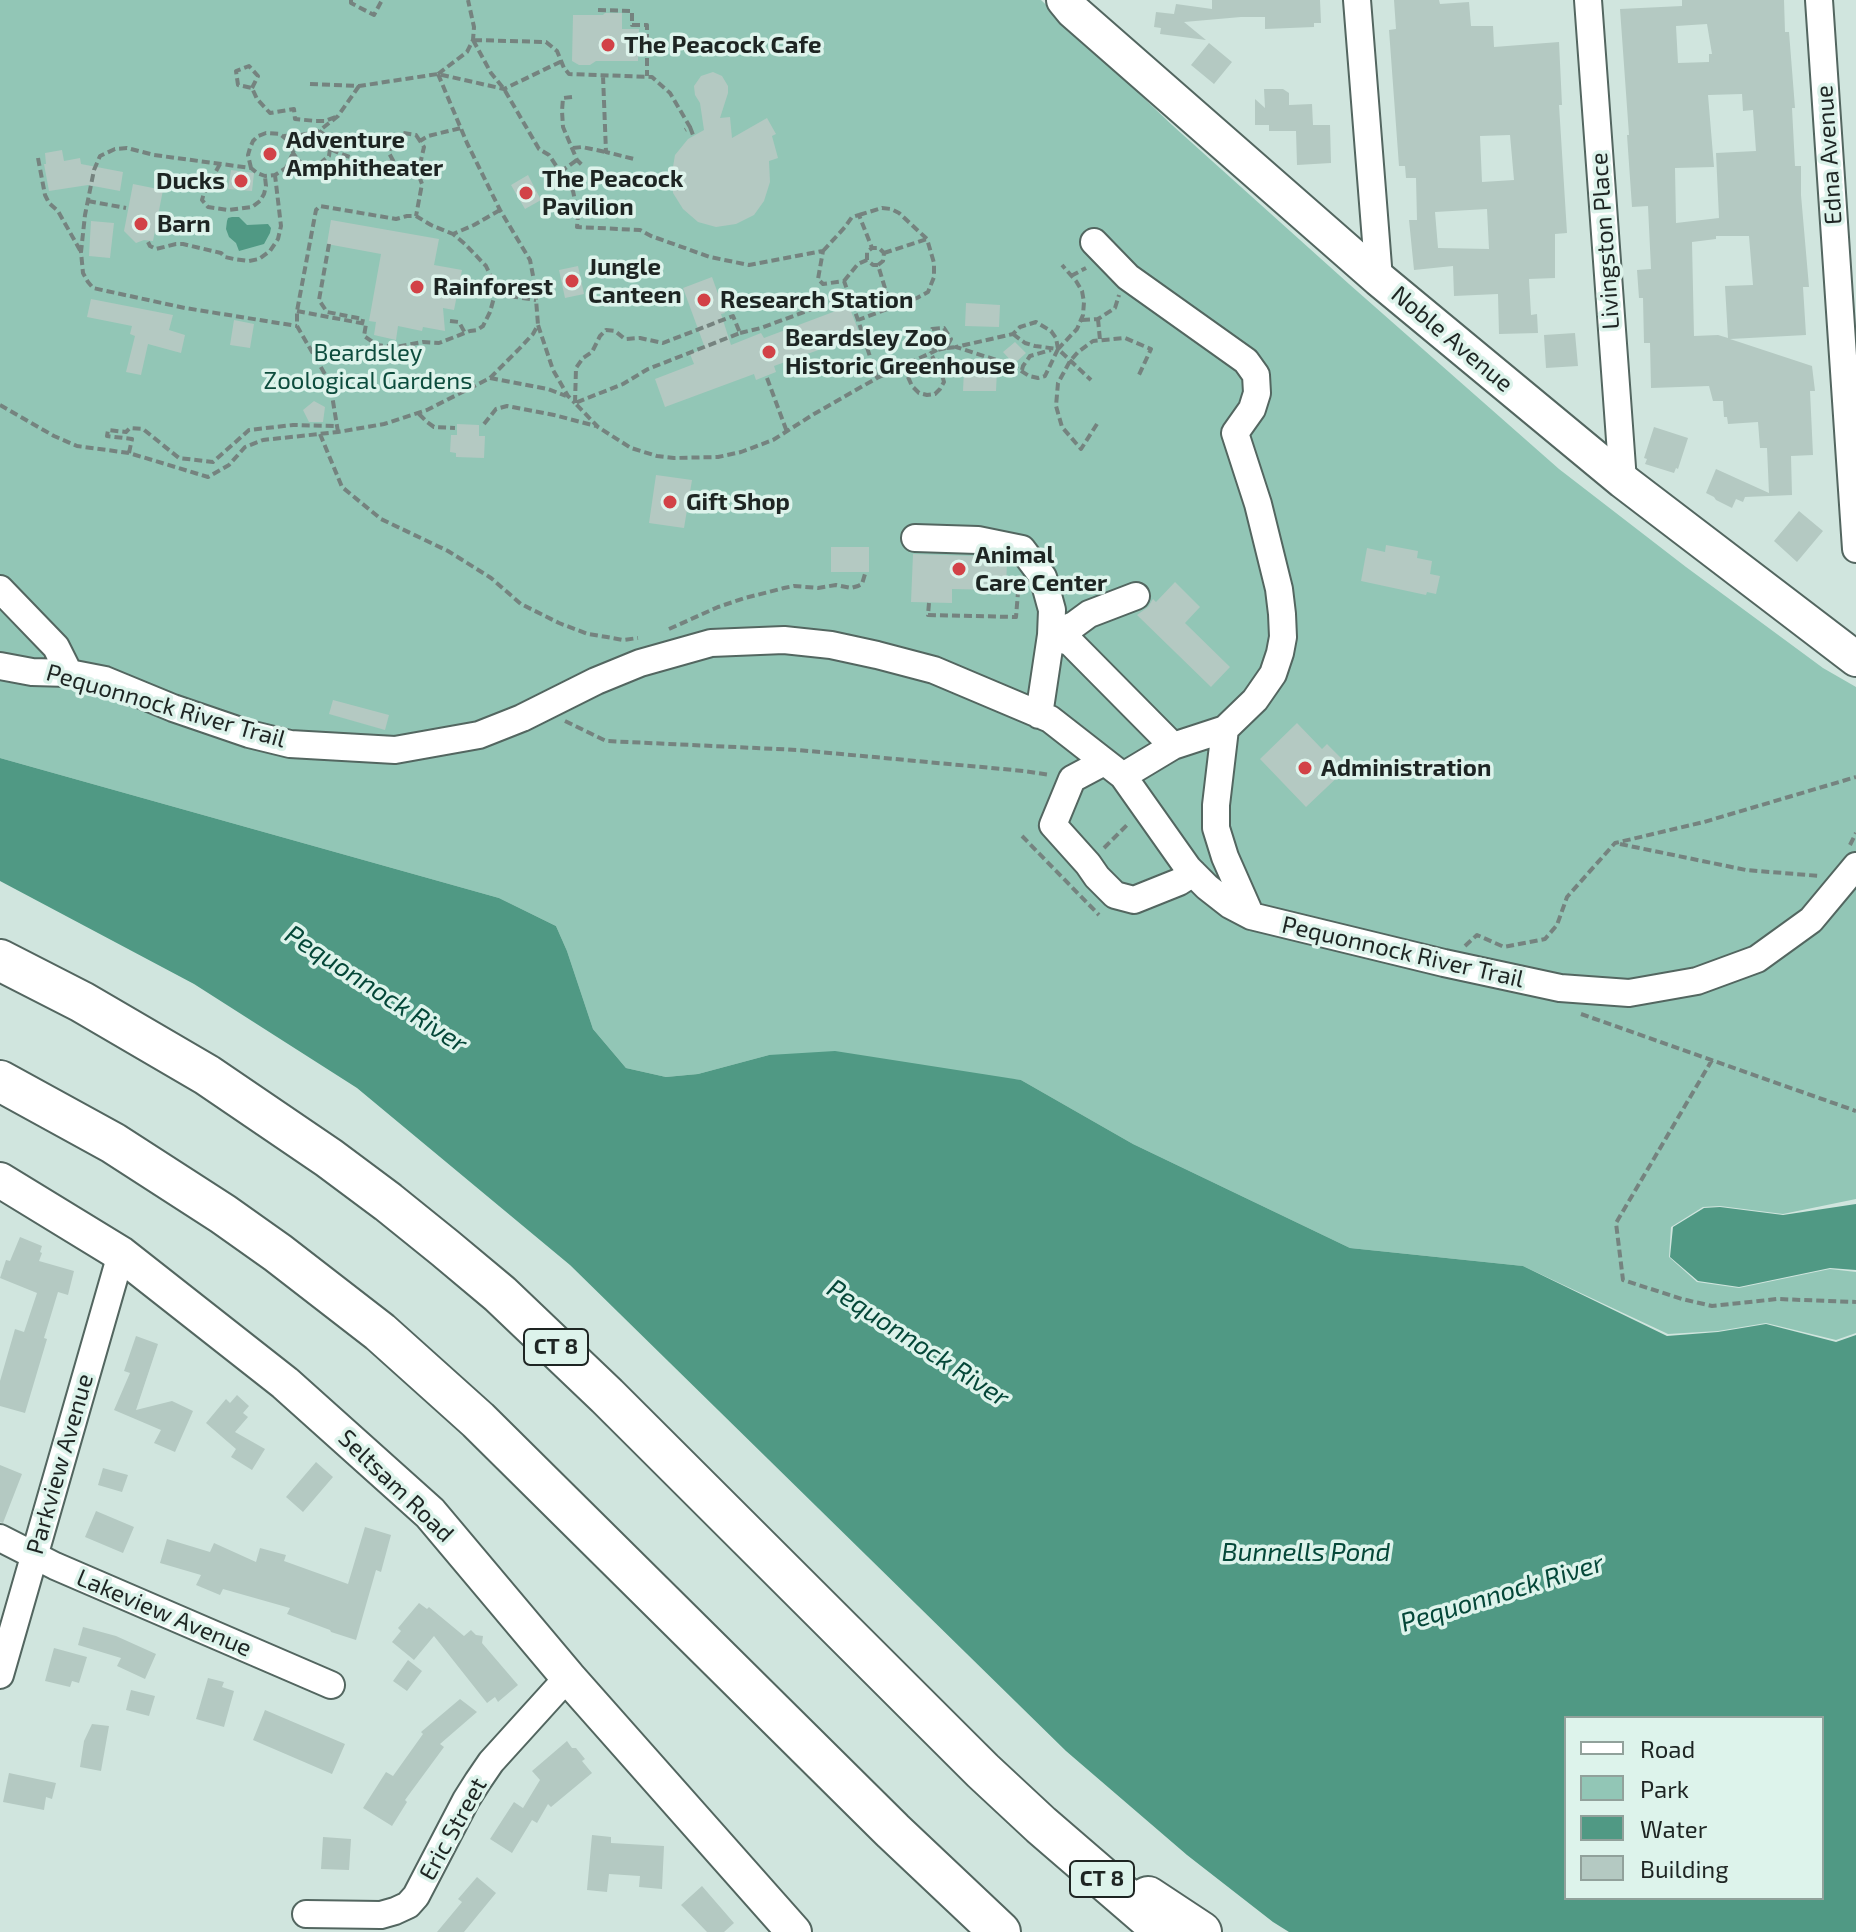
<!DOCTYPE html>
<html>
<head>
<meta charset="utf-8">
<style>
  body { margin:0 }
  #map { position:relative; width:1856px; height:1932px; overflow:hidden; background:#d0e5de; font-family:"Exo 2",sans-serif }
  canvas { display:block }
  .legend { position:absolute; left:1564px; top:1716px; width:260px; height:184px; box-sizing:border-box; background:#ddf3eb; border:2px solid #91a19b; margin:0; padding:10px 14px; list-style:none; font-size:24px; color:#1e2523 }
  .legend li { display:flex; align-items:center; gap:16px; height:40px }
  .legend b { width:40px; border:2px solid #91a19b }
</style>
</head>
<body>
<div id="map">
<canvas width="1856" height="1932"></canvas>
<ul class="legend">
<li><b style="height:10px;background:#fff"></b>Road</li>
<li><b style="height:22px;background:#92c6b6"></b>Park</li>
<li><b style="height:22px;background:#509984"></b>Water</li>
<li><b style="height:22px;background:#b4c9c2"></b>Building</li>
</ul>
</div>
<script>
const g = document.querySelector('canvas').getContext('2d');
g.lineJoin = 'round';
function fill(path, color) { g.fillStyle = color; g.fill(path, 'evenodd'); }
const poly = rows => new Path2D(rows.map(r => 'M' + r).join(''));
function strokePath(path, color, width, dash) { g.strokeStyle = color; g.lineWidth = width; g.lineCap = dash ? 'butt' : 'round'; g.setLineDash(dash || []); g.stroke(path); }
function drawText(font, color, halo, rows, align = 'center') {
  g.font = font + ' "Exo 2",sans-serif'; g.lineWidth = 7; g.setLineDash([]); g.textBaseline = 'middle'; g.strokeStyle = halo; g.fillStyle = color; for (const [text, x, y, turn = 0] of rows) {
    g.save(); g.translate(x, y); g.rotate((+turn || 0) * Math.PI / 180); g.textAlign = isNaN(turn) ? turn : align; if (halo) g.strokeText(text, 0, 0); g.fillText(text, 0, 0); g.restore();
  }
}
const green = poly([
  [0,0,1041,0,1172,125,1349,284,1559,469,1686,567,1823,668,1856,687,1856,1199,1783,1214,1720,1206,1703,1207,1671,1227,1669,1257,1697,1282,1739,1288,1830,1269,1856,1272,1856,1333,1836,1340,1766,1323,1718,1331,1668,1334,1523,1266,1350,1248,1133,1144,1021,1080,769,1055,698,1074,666,1077,626,1068,593,1029,567,951,556,926,499,898,0,758]
]);
const water = poly([
  [232,217,239,217,247,225,268,224,271,228,270,233,264,244,239,251,236,243,229,237,226,229,227,221,228,218],
  [0,758,499,898,556,926,567,951,593,1029,626,1068,666,1077,698,1074,769,1055,835,1051,1021,1080,1133,1144,1350,1248,1523,1266,1667,1336,1718,1332,1766,1324,1836,1342,1856,1335,1856,1932,1289,1932,1273,1922,1187,1855,1066,1751,570,1265,357,1088,194,984,0,881],
  [1566,1718,1822,1718,1822,1898,1566,1898],
  [1856,1204,1856,1270,1830,1268,1739,1287,1698,1281,1670,1257,1673,1227,1704,1208,1720,1207,1783,1215]
]);
const building = poly([
  [1212,0,1320,0,1321,23,1314,23,1314,27,1265,29,1265,17,1241,17,1184,22,1206,40,1160,34,1161,28,1154,27,1156,12,1174,14,1176,4,1212,9],
  [1394,0,1439,0,1440,4,1469,2,1471,26,1493,26,1494,47,1559,42,1562,105,1559,105,1567,233,1555,234,1555,278,1529,279,1531,315,1537,314,1538,333,1499,334,1498,294,1454,296,1453,266,1414,270,1409,220,1417,220,1416,178,1406,178,1405,166,1399,166,1389,30,1396,29],
  [1510,135,1514,180,1482,182,1480,136],
  [1487,209,1489,249,1438,248,1435,212],
  [1682,0,1784,0,1785,32,1789,32,1795,108,1792,108,1795,166,1801,166,1801,195,1809,287,1803,287,1806,335,1730,339,1812,366,1815,391,1810,391,1813,455,1791,456,1792,495,1745,497,1743,502,1736,499,1732,508,1716,500,1714,497,1706,493,1716,469,1769,493,1767,448,1760,448,1758,422,1728,424,1727,417,1724,417,1723,401,1713,401,1709,386,1651,388,1650,343,1644,343,1643,298,1639,298,1637,270,1651,269,1648,206,1632,207,1627,135,1629,135,1620,9,1682,6],
  [1707,24,1712,54,1709,54,1709,62,1678,63,1676,26],
  [1742,94,1743,111,1753,110,1756,151,1716,153,1719,218,1676,223,1675,168,1714,167,1708,95],
  [1716,236,1749,236,1753,285,1725,286,1728,338,1718,335,1694,336,1692,242,1716,239],
  [605,13,622,13,622,29,639,29,638,61,596,61,590,65,579,65,572,61,573,15,603,15],
  [1209,43,1232,62,1214,84,1191,65],
  [713,72,722,76,728,86,728,93,720,118,730,117,732,138,767,118,776,134,772,136,778,158,769,161,770,182,764,201,754,215,736,224,716,227,698,222,683,209,673,193,672,173,675,155,688,139,704,130,700,103,695,95,694,86,701,76],
  [1264,89,1283,89,1289,93,1289,105,1312,104,1313,125,1330,125,1331,163,1297,165,1296,131,1269,131,1269,125,1255,125,1255,99,1265,108],
  [62,150,64,161,80,158,81,164,123,172,120,191,88,185,49,191,44,164,46,164,45,153],
  [231,170,254,173,252,191,228,189],
  [528,175,541,200,525,209,511,185],
  [133,184,163,190,153,241,144,240,136,243,124,231],
  [331,220,439,239,434,265,462,270,454,310,443,308,445,331,423,327,422,331,398,326,396,340,374,335,376,322,369,321,381,254,327,244],
  [91,221,114,223,110,258,89,256],
  [578,266,584,294,565,298,559,270],
  [712,277,725,313,721,314,731,345,761,333,764,338,849,306,860,335,774,366,776,372,756,380,754,374,665,407,655,379,694,364,690,354,705,348,683,288],
  [91,299,173,315,169,330,185,335,181,353,148,344,141,375,126,372,135,336,130,334,132,326,87,317],
  [966,303,1000,305,999,327,965,326],
  [234,320,254,324,250,348,230,345],
  [1575,333,1578,366,1546,368,1544,335],
  [1015,342,1026,353,1014,364,1003,352],
  [964,370,997,370,996,391,963,391],
  [314,401,325,407,323,422,309,422,303,410],
  [457,424,479,425,479,436,485,436,484,458,456,457,456,453,450,452,451,435,457,435],
  [1654,427,1688,438,1678,469,1676,468,1674,473,1645,464,1647,459,1644,458],
  [656,475,692,480,684,528,649,523],
  [1799,511,1823,531,1797,562,1774,541],
  [1386,545,1418,551,1417,558,1432,561,1430,574,1440,576,1436,594,1427,592,1426,595,1361,581,1367,548,1385,552],
  [831,547,869,547,869,572,831,572],
  [913,554,976,556,1007,562,1006,587,997,587,997,590,952,589,952,603,911,602],
  [1175,582,1200,607,1185,623,1230,667,1211,687,1137,615,1148,607,1153,599,1156,602],
  [333,700,389,715,385,730,329,714],
  [1297,723,1322,749,1327,744,1342,759,1337,764,1344,771,1306,807,1260,759],
  [20,1237,42,1246,40,1252,42,1253,39,1261,74,1271,68,1295,58,1292,44,1338,47,1339,25,1413,0,1406,0,1381,13,1336,15,1329,24,1332,37,1293,0,1278,6,1260,10,1261],
  [136,1336,158,1344,136,1410,172,1401,193,1411,175,1452,154,1443,161,1430,114,1410,130,1373,124,1371],
  [237,1395,249,1406,243,1413,248,1417,235,1432,265,1449,252,1470,231,1457,236,1449,206,1423,226,1399,230,1403],
  [316,1462,333,1477,303,1512,286,1497],
  [0,1465,22,1474,3,1523,0,1522],
  [103,1468,128,1475,122,1492,98,1485],
  [96,1511,134,1527,123,1553,85,1537],
  [365,1527,391,1535,381,1572,376,1570,356,1640,331,1632,330,1630,287,1614,290,1608,223,1589,220,1595,196,1585,201,1575,160,1563,167,1539,210,1552,214,1543,256,1562,260,1548,286,1555,284,1561,348,1584],
  [419,1603,427,1609,429,1607,464,1636,471,1630,476,1635,483,1636,482,1643,518,1685,498,1702,495,1697,487,1703,434,1636,414,1660,392,1642,401,1631,398,1628],
  [83,1627,116,1636,156,1654,145,1679,117,1666,121,1658,78,1645],
  [54,1648,87,1657,79,1683,72,1681,70,1687,45,1681],
  [408,1660,422,1671,407,1691,393,1681],
  [208,1678,224,1682,222,1687,234,1691,224,1727,196,1719],
  [131,1690,155,1696,149,1716,126,1710],
  [460,1699,477,1712,440,1744,444,1747,405,1800,407,1802,392,1826,363,1808,386,1772,393,1776,423,1734,421,1732],
  [265,1710,345,1744,332,1774,253,1740],
  [92,1724,109,1726,101,1771,80,1767,84,1741],
  [567,1741,572,1748,576,1748,585,1759,582,1761,592,1773,551,1807,548,1804,537,1823,532,1820,512,1853,490,1839,514,1802,523,1808,540,1780,532,1771],
  [9,1773,56,1783,52,1799,46,1797,44,1810,3,1802],
  [592,1835,611,1837,611,1843,664,1846,662,1889,639,1887,640,1876,609,1874,607,1892,587,1890],
  [323,1837,351,1839,349,1870,321,1869],
  [477,1877,496,1893,464,1932,437,1932,462,1902,458,1899],
  [702,1886,734,1923,724,1932,707,1932,681,1905]
]);
const path = poly([
  [351,0,351,3,374,15,382,0],
  [598,10,632,11,632,25,647,25,647,76],
  [473,40,491,73,504,89,539,149,549,155,573,191,578,215,577,227,640,230,651,236,710,257,749,265,823,251,818,279,823,284,844,281,858,320],
  [474,40,546,42,557,51,564,68,569,74,652,77,670,93,690,127,685,130],
  [438,74,467,143,500,210,530,260,535,286,538,325],
  [438,74,467,52,473,40,474,27,468,0],
  [603,76,606,152,634,159],
  [310,84,359,86,438,74,504,89,562,61],
  [359,86,338,116,319,131,325,135,330,149,344,155,370,164,383,165,392,161],
  [252,88,258,76,249,66,236,71,238,85,252,88,257,99,270,113,294,109,295,119,316,121,325,121,338,116],
  [572,97,563,98,562,111,563,127,577,160,583,166],
  [690,127,693,135],
  [319,131,301,135,295,143,293,153,298,160,303,165,313,167,320,164,324,160,329,156,330,149],
  [284,136,301,135],
  [420,141,416,135,403,133,392,141,389,153,396,166,410,168,415,165,421,160,424,147,420,141,428,136,461,128],
  [573,148,582,147,606,152],
  [38,158,45,195,49,203,58,211,81,252],
  [220,164,204,193,202,200,208,207,228,210,252,207,260,201,264,194,266,186,265,177],
  [415,165,422,184,416,216],
  [251,168,248,155,250,148,253,141,258,136,266,133,280,134,291,143,293,153,286,168,275,175,265,176,257,173,251,168,154,155,127,148,115,149,100,156,94,170,85,215,81,252,83,273,88,282,93,288,185,308,297,326],
  [560,172,577,160],
  [88,201,126,208],
  [500,210,474,225,453,234,465,244,486,266,493,281,495,294,536,300],
  [859,215,882,208,891,209,899,213,927,239,934,263,934,277,928,292,917,298,858,320,877,378],
  [148,242,150,246,156,249,176,244,183,244,221,253,225,257,234,259,249,261,259,259,270,251,278,239,281,226,275,175],
  [329,244,319,300,327,312,363,319,362,324],
  [823,251,845,227,852,217,859,215,872,248],
  [884,253,927,239],
  [878,265,873,265,867,260,867,252,872,248,879,248,884,253,883,261,878,265,891,308],
  [1071,276,1086,268],
  [844,281,858,264,867,260],
  [297,311,366,324,364,336,377,345,395,347,423,342,439,343,470,331,477,330,483,326,490,312,495,294],
  [1098,319,1100,340],
  [1082,320,1098,319,1115,308,1119,295],
  [450,321,459,322,465,333],
  [740,333,761,328,850,295],
  [1013,334,1025,343,1035,346,1058,349,1077,329,1083,315,1084,302,1082,291,1076,281,1062,265],
  [946,348,937,350,931,347,927,340,932,329,944,328,951,339,946,348,956,347],
  [1058,349,1045,376,1038,378,1029,376,1012,365,956,347,1013,334,1020,327,1036,322,1051,331,1056,338,1058,349,1091,380],
  [903,366,912,386,919,393,927,395,935,394,940,389,944,382,942,375,930,352],
  [1022,370,1023,366,1030,356,1051,350],
  [490,378,548,389,566,396],
  [767,378,787,432],
  [575,403,576,368,583,358,592,352,600,336,606,330,615,331,625,339,640,338,663,343,733,316,740,333,648,369,623,384,575,403,598,427,631,448,657,456,674,458,718,457,741,452,773,440,814,414,877,378,937,350],
  [0,405,54,436,77,446,129,453,208,477,229,465,245,447,263,440,338,432,384,424,427,410,490,378,518,350,533,334,538,325,553,370,568,396,575,403],
  [419,414,427,422,434,427,455,428],
  [484,424,496,409,507,406,554,415,596,426],
  [1097,424,1081,449,1062,427,1056,406,1058,383,1070,361,1078,352,1093,341,1125,338,1151,349,1138,377],
  [338,432,330,383,297,326,297,311,316,210,320,206,396,219,407,216,416,216,431,225,453,234],
  [320,434,342,487,381,519,448,551,491,578,521,604,559,623,588,634,607,637,623,640,638,638],
  [129,453,132,439,107,436,108,430,126,432,130,428,143,429,179,458,213,462,249,430,293,425,336,426],
  [929,603,928,615,1016,617,1019,580],
  [669,629,718,607,745,598,784,588,794,586,818,588,836,585,851,588,858,586,862,584,865,574],
  [565,721,606,741,798,750,1024,771,1050,775],
  [1022,836,1099,915],
  [1620,844,1746,870,1820,876],
  [1850,845,1856,833],
  [1104,848,1129,823],
  [1465,946,1477,935,1504,947,1545,939,1557,925,1567,897,1615,843,1704,822,1856,777],
  [1581,1014,1856,1111],
  [1712,1060,1616,1223,1623,1280,1682,1299,1712,1306,1777,1299,1856,1302]
]);
const minor = poly([
  [1357,0,1379,279],
  [1588,0,1623,481],
  [1819,0,1856,549],
  [1094,242,1128,277,1246,361,1256,375,1257,393,1252,409,1235,433,1258,504,1279,589,1282,614,1283,637,1280,653,1273,674,1255,700,1225,729,1173,746,1123,776],
  [915,538,978,540,1022,549,1043,577,1052,610,1051,635,1039,715],
  [0,589,56,647,69,673],
  [1051,635,1071,643,1173,746],
  [1051,635,1074,625,1089,614,1136,596],
  [0,666,32,672,69,673,105,680,173,708,249,734,290,744,395,750,479,735,522,718,596,681,640,663,711,643,784,640,831,645,877,655,934,670,1050,719,1123,776,1188,868,1207,887,1230,905,1251,916,1444,963,1560,988,1629,993,1697,981,1757,959,1811,920,1856,866],
  [1225,729,1216,805,1216,828,1225,857,1251,916],
  [1104,762,1072,779,1053,825,1088,864,1097,877,1115,895,1134,900,1179,882,1193,873],
  [0,1538,55,1566,331,1685],
  [0,1675,121,1254],
  [306,1914,381,1915,395,1911,408,1905,416,1896,466,1800,478,1781,491,1762,568,1677]
]);
const major = poly([
  [1064,0,1073,11,1379,279,1623,481,1856,659],
  [0,1180,121,1254,285,1383,430,1513,568,1677,794,1932]
]);
const highway = poly([
  [0,960,82,1002,207,1075,329,1158,388,1202,445,1248,500,1294,607,1396,983,1771,1041,1825,1165,1932],
  [0,1081,113,1143,223,1214,278,1253,380,1332,478,1420,893,1831,1000,1932],
  [1148,1897,1201,1932]
]);
const markers = [
  [608,45,8,"#d24247"],
  [270,154,8,"#d24247"],
  [241,181,8,"#d24247"],
  [526,193,8,"#d24247"],
  [141,224,8,"#d24247"],
  [572,281,8,"#d24247"],
  [417,287,8,"#d24247"],
  [704,300,8,"#d24247"],
  [769,352,8,"#d24247"],
  [670,502,8,"#d24247"],
  [959,569,8,"#d24247"],
  [1305,768,8,"#d24247"]
];
const shields = [
  [556,1347,64],
  [1102,1879,64]
];
const shieldNames = [
  ["CT 8",556,1347],
  ["CT 8",1102,1879]
];
const poiNames = [
  ["The Peacock Cafe",624,45],
  ["Adventure",286,140],
  ["Amphitheater",286,168],
  ["The Peacock",542,179],
  ["Pavilion",542,207],
  ["Ducks",225,181,"right"],
  ["Barn",157,224],
  ["Jungle",588,267],
  ["Canteen",588,295],
  ["Rainforest",433,287],
  ["Research Station",720,300],
  ["Beardsley Zoo",785,338],
  ["Historic Greenhouse",785,366],
  ["Gift Shop",686,502],
  ["Animal",975,555],
  ["Care Center",975,583],
  ["Administration",1321,768]
];
const streetNames = [
  ["Edna Avenue",1829,155,-94],
  ["Livingston Place",1605,241,-94],
  ["Noble Avenue",1452,339,40],
  ["Pequonnock River Trail",166,706,16],
  ["Pequonnock River Trail",1403,952,13],
  ["Parkview Avenue",60,1464,-74],
  ["Seltsam Road",396,1486,44],
  ["Lakeview Avenue",164,1613,23],
  ["Eric Street",453,1829,-61]
];
const parkNames = [
  ["Beardsley",368,353],
  ["Zoological Gardens",368,381]
];
const waterNames = [
  ["Pequonnock River",376,989,33],
  ["Pequonnock River",918,1343,33],
  ["Bunnells Pond",1306,1552],
  ["Pequonnock River",1502,1593,-17]
];
fill(green, '#92c6b6');
fill(water, '#509984');
fill(building, '#b4c9c2');
strokePath(minor, '#536660', 30);
strokePath(major, '#536660', 38);
strokePath(highway, '#536660', 44);
strokePath(path, '#75837f', 4, [8, 4]);
strokePath(minor, '#fff', 26);
strokePath(major, '#fff', 34);
strokePath(highway, '#fff', 40);
for (const [x, y, r, color] of markers) { const dot = new Path2D(); dot.arc(x, y, r, 0, 2 * Math.PI); g.fillStyle = color; g.fill(dot); strokePath(dot, '#ddf3eb', 3); }
for (const [x, y, w] of shields) { const box = new Path2D(); box.roundRect(x - w / 2, y - 18, w, 36, 6); g.fillStyle = '#ddf3eb'; g.fill(box); strokePath(box, '#1e2523', 2); }
drawText('bold 22px', '#1e2523', null, shieldNames);
drawText('bold 24px', '#1e2523', '#ddf3eb', poiNames, 'left');
drawText('24px', '#1e2523', '#ddf3eb', streetNames);
drawText('24px', '#0d4c3d', '#ddf3eb', parkNames);
drawText('italic 26px', '#044738', '#ddf3eb', waterNames);
</script>
</body>
</html>
